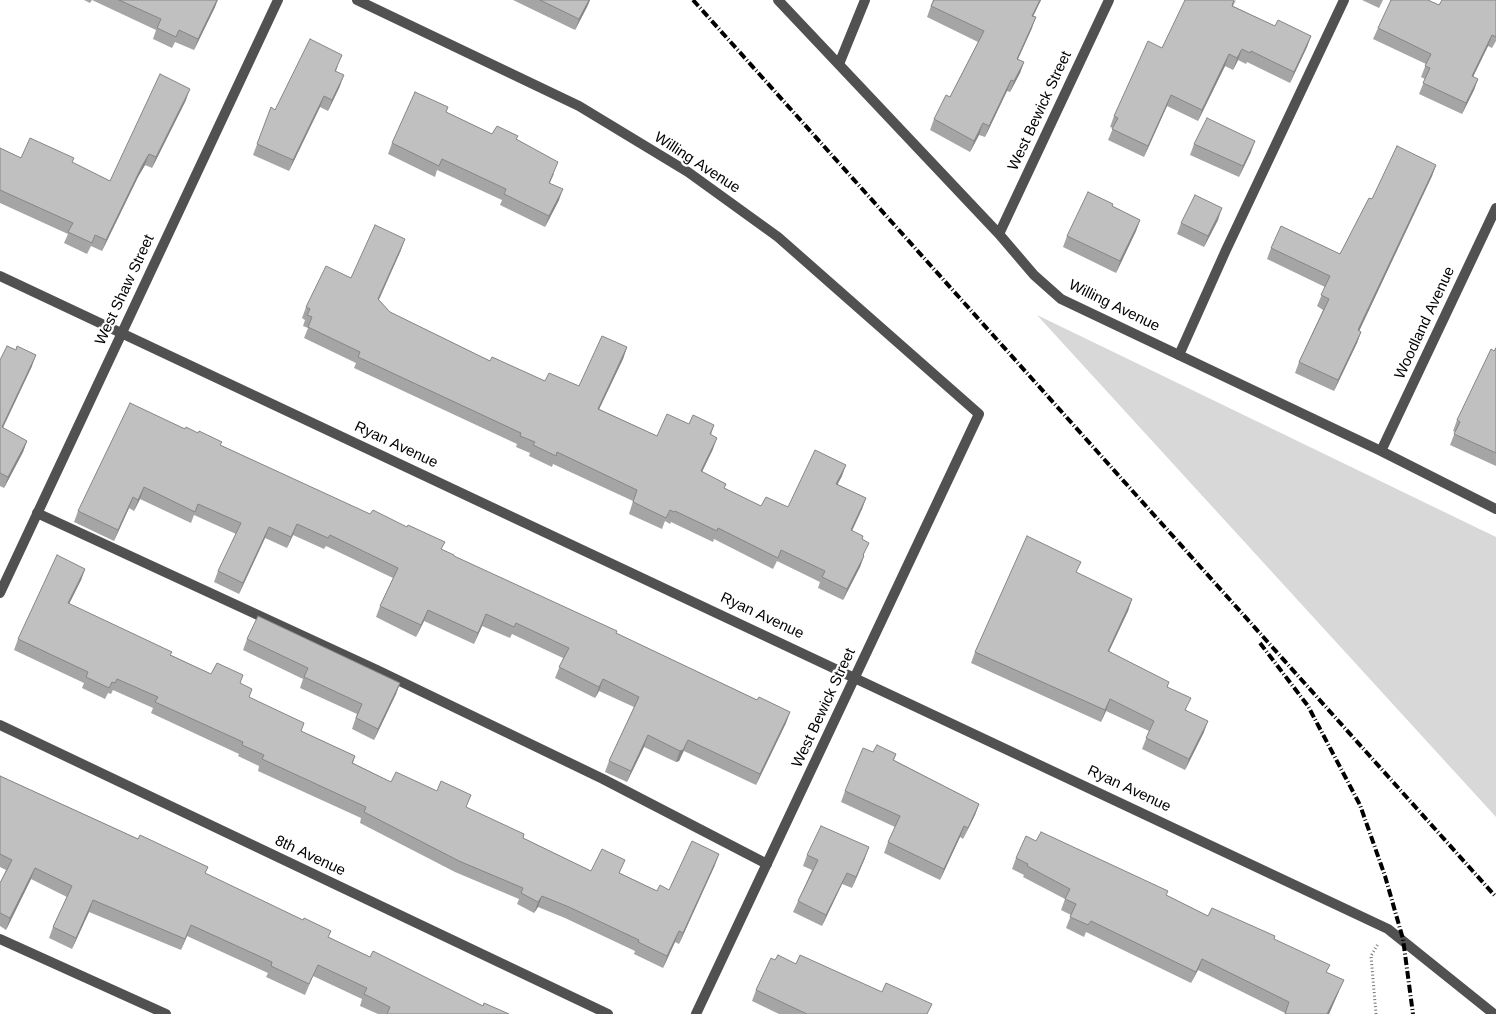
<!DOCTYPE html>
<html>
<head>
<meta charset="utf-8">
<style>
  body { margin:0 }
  canvas { display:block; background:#fff }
</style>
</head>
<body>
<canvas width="1496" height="1014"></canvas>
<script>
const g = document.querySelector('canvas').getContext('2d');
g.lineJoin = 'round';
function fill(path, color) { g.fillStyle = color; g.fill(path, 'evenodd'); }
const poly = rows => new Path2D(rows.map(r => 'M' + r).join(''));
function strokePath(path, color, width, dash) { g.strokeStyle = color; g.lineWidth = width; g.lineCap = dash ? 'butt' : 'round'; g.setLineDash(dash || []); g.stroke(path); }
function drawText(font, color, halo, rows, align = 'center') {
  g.font = font + ' Helvetica,sans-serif'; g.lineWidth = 4.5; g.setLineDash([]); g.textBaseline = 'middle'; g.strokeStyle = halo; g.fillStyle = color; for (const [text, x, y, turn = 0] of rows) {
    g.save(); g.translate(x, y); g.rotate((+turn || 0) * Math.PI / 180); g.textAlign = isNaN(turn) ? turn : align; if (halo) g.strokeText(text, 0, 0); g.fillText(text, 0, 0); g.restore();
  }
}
const green = poly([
  [1037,315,1496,537,1496,817]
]);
const path = poly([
  [1376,1014,1371,956,1378,944]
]);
const lane = poly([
  [839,64,865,0],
  [1179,355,1226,250,1344,0],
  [37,513,377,670,603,779,767,864],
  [0,939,166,1014]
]);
const street = poly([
  [357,0,579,106,688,172,778,237,979,414,696,1014],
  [778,0,999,234,1034,275,1061,299,1381,451,1496,509],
  [999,234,1109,0],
  [0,276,1388,929,1494,1014],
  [1381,451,1496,208],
  [0,593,278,0],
  [0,725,608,1014]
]);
const rail = poly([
  [693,0,1496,897],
  [1260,643,1308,706,1360,805,1385,876,1403,939,1413,1014]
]);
const wall = poly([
  [84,0,218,0,215,7,194,50,175,42,172,48,153,39,156,30,92,0,90,3],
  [513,0,590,0,587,7,575,30],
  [933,0,1041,0,1033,16,1032,28,1018,59,1024,62,1020,73,1010,92,1007,91,985,137,979,135,970,152,930,130,934,119,950,97,978,42,927,17],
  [1236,0,1233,6,1275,26,1311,36,1307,47,1290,83,1247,62,1246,64,1238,60,1233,70,1225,66,1198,121,1167,106,1144,157,1108,140,1113,128,1110,127,1114,116,1162,48],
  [1362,0,1383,0,1379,8],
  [1496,0,1496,41,1492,48,1488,46,1473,77,1478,79,1474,90,1462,114,1419,94,1425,79,1421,77,1426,64,1373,39,1378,28,1439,5],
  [338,66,336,71,340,86,328,111,320,107,289,171,253,155,271,107,275,110],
  [186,100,152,168,145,165,138,177,102,251,91,246,87,254,64,243,68,234,0,203,0,148,21,158,73,163,110,181],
  [446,112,492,134,517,139,554,174,550,183,559,200,545,227,500,205,502,200,437,170,435,177,388,154,392,143],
  [1194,144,1251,152,1239,177,1190,155],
  [1436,165,1432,176,1359,331,1361,332,1357,343,1334,391,1295,373,1299,362,1323,310,1317,306,1325,287,1267,259,1271,248,1340,254,1372,199],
  [1112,206,1140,220,1136,231,1116,273,1063,247,1067,236],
  [1218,220,1204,247,1177,234,1181,223],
  [401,250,378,300,390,312,490,361,545,381,579,386,627,347,623,359,599,409,657,436,689,424,714,425,711,435,713,449,702,472,726,484,724,488,761,506,788,507,842,476,837,484,866,498,862,509,852,531,862,540,864,555,860,567,843,600,818,588,820,582,777,561,773,569,714,539,713,542,671,522,670,524,665,521,662,529,629,514,633,501,553,464,552,467,529,456,530,453,516,447,517,444,354,368,356,363,304,338,308,328,303,326,305,320,302,318,306,307,351,278],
  [1496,348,1496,466,1450,445,1455,432,1453,431,1457,420],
  [16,350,32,366,3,428,27,441,23,452,4,488,0,486,0,360],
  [185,429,198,433,220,445,442,549,454,557,757,700,790,712,786,723,756,785,684,751,679,761,676,762,644,747,627,782,605,772,609,761,634,707,599,691,595,698,555,678,563,658,512,634,510,638,482,626,474,644,424,621,416,637,376,617,380,606,393,578,326,546,324,549,293,535,287,548,265,538,239,594,214,582,218,571,236,534,194,515,191,523,140,499,134,511,129,508,114,541,74,522,78,511],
  [85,569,81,580,69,604,171,655,211,674,241,683,249,697,301,731,355,756,353,763,391,782,467,808,523,838,591,871,620,873,657,891,669,890,715,865,679,944,675,942,663,968,634,954,635,951,565,918,538,907,534,913,517,904,519,899,455,872,360,823,361,818,258,771,259,766,238,756,239,754,151,713,153,708,113,690,111,694,108,693,105,699,82,688,84,683,14,650,18,639],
  [1077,573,1132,599,1128,611,1109,651,1168,687,1204,732,1185,770,1142,749,1149,731,1106,711,1101,722,971,663,975,652],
  [247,639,400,683,396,694,374,740,352,729,357,714,300,688,303,679,243,650],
  [873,752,896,754,894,760,979,804,975,815,963,839,960,837,940,880,884,853,888,842,895,827,841,802,845,791],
  [0,776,138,839,208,867,205,873,328,937,370,957,483,1006,509,1014,378,1014,360,1006,362,999,313,976,305,995,266,977,268,973,187,936,181,950,89,912,72,949,49,938,53,927,67,897,31,879,6,930,0,926,0,883,6,870,0,867],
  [1036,841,1166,895,1208,916,1274,940,1327,973,1339,991,1329,1014,1285,1014,1285,1013,1198,970,1191,983,1086,932,1084,937,1066,928,1071,915,1061,910,1065,899,1023,877,1024,875,1012,869,1016,858],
  [807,855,865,858,852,888,842,884,822,926,793,912,798,901,812,870,803,866],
  [775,960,796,964,928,1014,779,1014,752,1001,756,990]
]);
const shadedWall = poly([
  [217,0,215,7,194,50,198,39],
  [589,0,590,0,587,7,575,30,579,19],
  [1040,0,1041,0,1028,27,1032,16],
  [1036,17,1032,28,1013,70,1017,59],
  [1492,35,1488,46,1468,87,1472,76],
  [1311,36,1307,47,1290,83,1294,72],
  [1242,49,1238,60,1233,70,1237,58],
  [1229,54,1225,66,1198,121,1202,110],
  [1024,62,1020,73,1010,92,1014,81],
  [344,75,340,86,328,111,332,100],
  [1478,79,1474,90,1462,114,1466,103],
  [1011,80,1007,91,985,137,989,126],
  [190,89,186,100,152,168,156,157],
  [1171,95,1167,106,1144,157,1148,146],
  [324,96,320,107,289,171,293,160],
  [983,123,979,135,970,152,974,141],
  [1255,141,1251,152,1239,177,1243,166],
  [149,154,145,165,138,177,102,251,106,240,142,166],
  [1436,165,1432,176,1354,342,1358,330],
  [563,189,559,200,545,227,549,216],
  [1222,208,1218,220,1204,247,1208,236],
  [1140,220,1136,231,1116,273,1120,261],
  [405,239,401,250,374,311,378,299],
  [1361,332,1357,343,1334,391,1338,380],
  [627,347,623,359,594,420,598,409],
  [36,355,32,366,0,433,2,427],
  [717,438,713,449,697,482,701,471],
  [27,441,23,452,4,488,8,477],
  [846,465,842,476,832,495,836,484],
  [144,487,140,499,134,511,138,500],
  [133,497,129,508,114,541,118,530],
  [866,498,862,509,847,541,851,530],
  [297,524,293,535,287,548,291,537],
  [269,527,265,538,239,594,243,583],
  [864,556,860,567,843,600,847,589],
  [85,569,81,580,64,614,68,603],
  [1132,599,1128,611,1104,662,1108,651],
  [428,610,424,621,416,637,421,625],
  [486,614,482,626,474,644,478,633],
  [603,679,599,691,595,698,599,687],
  [400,683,396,694,374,740,378,729],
  [1110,699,1106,711,1101,722,1105,710],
  [790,712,786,723,756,785,760,774],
  [1208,721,1204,732,1185,770,1189,759],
  [648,735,644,747,627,782,631,771],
  [688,740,679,761,676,762,680,751],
  [979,804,975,815,963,839,968,828],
  [964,826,960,837,940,880,944,869],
  [869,847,865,858,852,888,856,877],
  [719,854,715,865,679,944,683,933],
  [35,868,31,879,6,930,10,918],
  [847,873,842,884,822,926,826,915],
  [542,896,538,907,534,913,538,902],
  [93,900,89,912,72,949,76,938],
  [191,925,187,936,181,950,185,939],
  [679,931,675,942,663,968,667,956],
  [1202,959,1198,970,1191,983,1196,972],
  [1344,980,1339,991,1329,1014,1327,1014]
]);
const building = poly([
  [119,0,217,0,198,39,179,30,176,37,157,28,161,19,119,0],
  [540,0,589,0,579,19,540,0],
  [934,0,1040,0,1032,16,1036,17,1017,59,1024,62,1014,81,1011,80,989,126,983,123,974,141,934,119,946,95,950,97,984,31,931,6,934,0],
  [1185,0,1234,0,1232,6,1275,26,1278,20,1311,36,1294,72,1251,51,1250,53,1242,49,1237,58,1229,54,1202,110,1171,95,1148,146,1112,129,1118,118,1114,116,1148,41,1162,48,1185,0],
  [1391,0,1428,0,1439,5,1442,0,1496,0,1496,37,1492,35,1472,76,1478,79,1466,103,1423,83,1430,68,1425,66,1431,54,1378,28,1391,0],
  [310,39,342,55,335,71,344,75,332,100,324,96,293,160,257,144,271,107,275,110,310,39],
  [160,74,190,89,156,157,149,154,142,166,106,240,95,235,92,243,68,232,73,223,0,190,0,148,21,158,30,138,74,158,72,162,110,181,160,74],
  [415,92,448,107,446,112,492,134,497,126,518,136,516,139,558,162,549,183,563,189,549,216,504,194,506,189,442,159,439,166,392,143,415,92],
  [1207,118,1255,141,1243,166,1194,144,1207,118],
  [1397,146,1436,165,1358,330,1361,332,1338,380,1299,362,1329,299,1321,295,1330,276,1271,248,1281,226,1340,254,1369,198,1372,199,1397,146],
  [1088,192,1113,204,1112,206,1140,220,1120,261,1067,236,1088,192],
  [1195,195,1222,208,1208,236,1181,223,1195,195],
  [375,225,405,239,378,299,390,312,490,361,492,357,545,381,549,373,579,386,602,336,627,347,598,409,657,436,667,414,689,424,693,415,714,425,710,434,717,438,701,471,726,484,724,488,761,506,766,497,788,507,815,450,846,465,836,484,866,498,851,530,863,536,862,539,869,543,863,555,864,556,847,589,822,577,825,571,781,550,778,558,718,528,717,531,675,511,674,512,670,510,666,518,633,502,637,490,557,452,556,456,533,445,535,442,520,436,521,433,358,357,360,352,308,327,312,317,307,315,310,309,306,307,326,266,351,278,375,225],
  [7,346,16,350,17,346,36,355,2,427,27,441,8,477,0,473,0,360,7,346],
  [1496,348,1496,453,1454,434,1460,422,1457,420,1491,349,1494,351,1496,348],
  [130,403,185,429,186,427,198,433,199,431,222,442,220,445,370,514,373,510,407,527,408,525,445,542,441,549,454,555,454,556,617,631,616,633,757,700,759,697,790,712,760,774,688,740,683,750,680,751,648,735,631,771,609,761,639,697,603,679,599,687,559,667,569,648,516,623,514,627,486,614,478,633,428,610,421,625,380,606,398,568,330,535,328,538,297,524,291,537,269,527,243,583,218,571,241,523,198,504,195,512,144,487,138,500,133,497,118,530,78,511,130,403],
  [1027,536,1081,562,1076,572,1132,599,1108,651,1169,682,1167,687,1191,698,1185,710,1208,721,1189,759,1146,738,1154,721,1110,699,1105,710,975,652,1027,536],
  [57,555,85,569,68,603,172,652,170,655,211,674,217,663,243,675,240,683,252,689,249,697,304,723,301,731,355,756,352,763,391,782,396,772,437,791,441,781,471,795,466,807,524,834,523,838,591,871,602,849,625,860,619,873,657,891,660,885,669,890,692,841,719,854,683,933,679,931,667,956,638,942,639,940,569,907,542,896,538,902,521,893,523,888,459,861,364,812,366,807,262,759,264,755,242,745,243,742,155,702,158,697,117,679,115,683,112,682,109,688,86,677,88,672,18,639,57,555],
  [258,616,400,683,378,729,356,718,362,704,304,677,308,668,247,639,258,616],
  [877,745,896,754,893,760,979,804,968,828,964,826,944,869,888,842,900,816,845,791,863,748,873,752,877,745],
  [0,776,138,839,140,835,208,867,205,873,303,920,304,918,331,931,328,937,370,957,373,951,483,1006,484,1003,509,1014,387,1014,390,1007,364,994,367,988,318,965,309,984,271,966,272,962,191,925,185,939,93,900,76,938,53,927,72,886,35,868,10,918,0,913,0,883,12,860,0,854,0,776],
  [821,826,869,847,856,877,847,873,826,915,798,901,818,860,807,855,821,826],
  [1041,832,1168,891,1166,895,1208,916,1212,908,1275,936,1274,939,1330,965,1326,972,1344,980,1327,1014,1285,1014,1289,1002,1202,959,1196,972,1091,921,1088,925,1070,917,1076,904,1065,899,1070,889,1027,866,1028,864,1016,858,1026,836,1036,841,1041,832],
  [778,955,796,964,800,955,882,992,886,983,932,1004,927,1014,807,1014,756,990,771,958,775,960,778,955]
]);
const streetNames = [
  ["West Bewick Street",1040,111,-65],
  ["Willing Avenue",697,163,33],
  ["West Shaw Street",125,290,-65],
  ["Willing Avenue",1114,306,26],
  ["Woodland Avenue",1425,323,-65],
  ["Ryan Avenue",396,445,25],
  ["Ryan Avenue",762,616,25],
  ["West Bewick Street",824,708,-65],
  ["Ryan Avenue",1129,789,25],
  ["8th Avenue",310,856,25]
];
fill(green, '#d8d8d8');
strokePath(path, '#737373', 3, [1, 2.5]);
strokePath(lane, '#515151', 10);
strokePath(street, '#515151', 10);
strokePath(rail, '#000', 4, [8, 2.5, 1, 2.5]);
fill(wall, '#a5a5a5');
fill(shadedWall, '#868686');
fill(building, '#c0c0c0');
strokePath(building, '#868686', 1);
drawText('15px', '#000', '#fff', streetNames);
</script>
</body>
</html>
